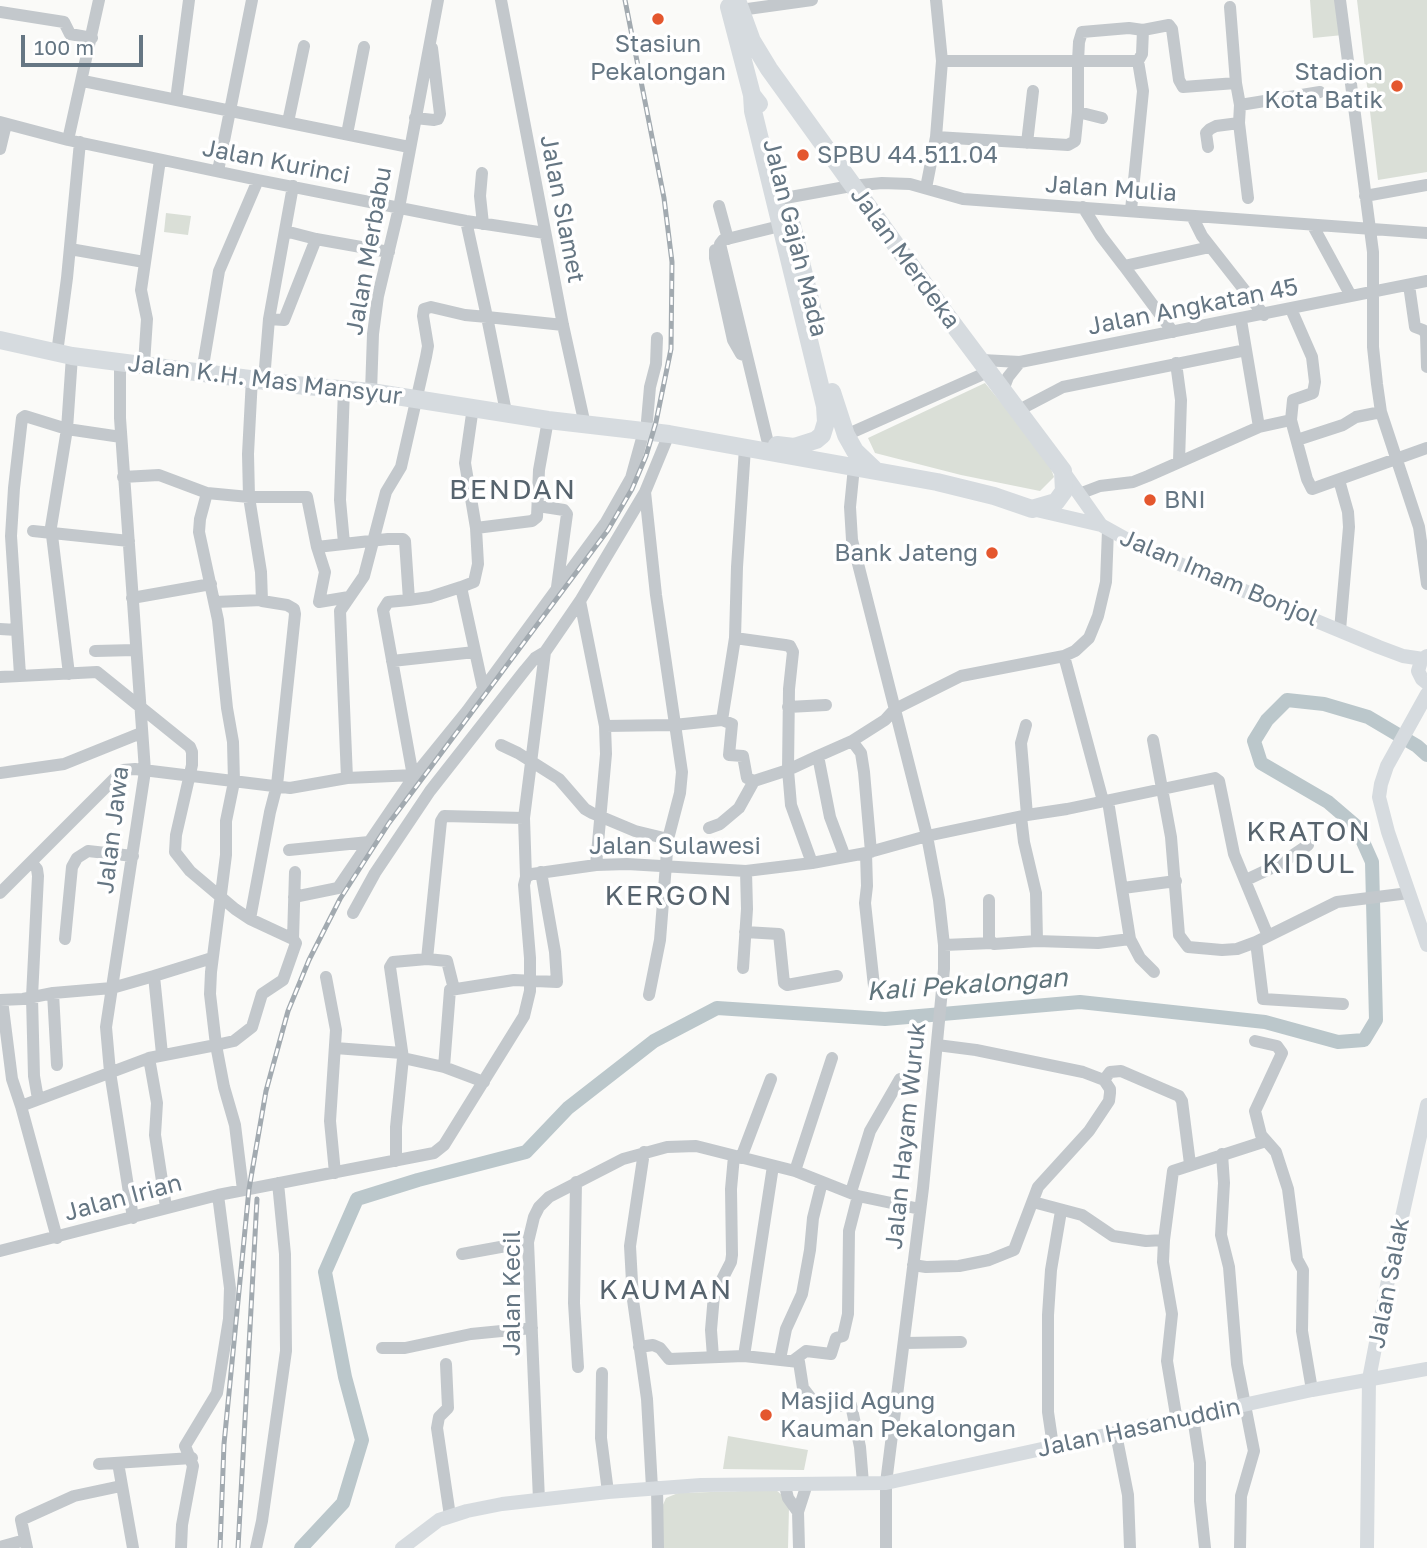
<!DOCTYPE html>
<html>
<head>
<meta charset="utf-8">
<style>
  body { margin:0 }
  #map { position:relative; width:1427px; height:1548px; overflow:hidden; background:#fafaf8; font-family:"Golos Text",sans-serif }
  canvas { display:block }
  .scale { position:absolute; left:21px; top:35px; width:122px; height:32px; box-sizing:border-box; border:4px solid #657683; border-top:0; padding-left:9px; font-size:21px; line-height:24px; white-space:nowrap; color:#657683; -webkit-text-stroke:5px #fff; paint-order:stroke }
</style>
</head>
<body>
<div id="map">
<canvas width="1427" height="1548"></canvas>
<div class="scale">100 m</div>
</div>
<script>
const g = document.querySelector('canvas').getContext('2d');
g.lineJoin = 'round';
function fill(path, color) { g.fillStyle = color; g.fill(path, 'evenodd'); }
const poly = rows => new Path2D(rows.map(r => 'M' + r).join(''));
function strokePath(path, color, width, dash) { g.strokeStyle = color; g.lineWidth = width; g.lineCap = dash ? 'butt' : 'round'; g.setLineDash(dash || []); g.stroke(path); }
function drawText(font, color, halo, rows, align = 'center') {
  g.font = font + ' "Golos Text",sans-serif'; g.lineWidth = 7; g.setLineDash([]); g.textBaseline = 'middle'; g.strokeStyle = halo; g.fillStyle = color; for (const [text, x, y, turn = 0] of rows) {
    g.save(); g.translate(x, y); g.rotate((+turn || 0) * Math.PI / 180); g.textAlign = isNaN(turn) ? turn : align; if (halo) g.strokeText(text, 0, 0); g.fillText(text, 0, 0); g.restore();
  }
}
const green = poly([
  [1310,0,1340,0,1343,35,1313,38],
  [1357,0,1427,0,1427,172,1378,180],
  [166,213,191,216,188,235,164,232],
  [985,383,1047,458,1054,477,1040,491,961,475,875,453,868,438],
  [728,1436,808,1450,804,1470,723,1469],
  [776,1490,783,1496,789,1508,788,1548,662,1548,662,1507,666,1498,678,1493]
]);
const river = poly([
  [301,1548,343,1503,362,1440,345,1377,325,1272,357,1199,418,1180,526,1152,568,1108,654,1041,717,1008,885,1019,1080,1002,1265,1022,1338,1042,1364,1040,1376,1020,1372,862,1356,826,1328,802,1261,763,1254,741,1267,720,1287,700,1324,704,1368,717,1417,746,1427,755]
]);
const minor = poly([
  [501,0,563,325,585,425],
  [1340,0,1373,252,1373,347,1377,384,1381,412,1419,527,1427,584],
  [1230,7,1236,83],
  [733,11,812,0],
  [0,12,64,22,70,34,92,38],
  [1143,30,1129,28,1082,32,1079,42,1078,61,1138,61,1142,54,1143,30,1169,25,1172,29,1179,80,1183,87,1236,83,1240,105,1239,123,1248,198],
  [83,81,409,147],
  [176,100,189,0],
  [1240,105,1320,92],
  [1078,112,1102,118],
  [415,118,434,120,438,119,440,114,432,48],
  [0,122,68,140,258,180,466,221,545,233],
  [288,122,304,46],
  [347,134,364,47],
  [936,137,1068,145,1075,141,1078,112,1078,61,942,61],
  [68,140,99,0],
  [1027,143,1033,91],
  [1208,147,1206,133,1210,129,1216,126,1239,123],
  [0,149,6,124],
  [218,171,252,0],
  [482,173,480,196,483,224],
  [926,188,936,137,942,61,936,0],
  [1365,196,1427,185],
  [785,198,851,186,882,183,910,184,963,199,1427,233],
  [719,206,728,239],
  [1083,207,1101,236,1124,266],
  [1131,210,1143,91,1138,61],
  [1192,216,1202,236,1264,315],
  [1313,226,1351,296],
  [285,231,316,239,389,252],
  [70,249,144,262],
  [715,250,715,258,733,340,741,354,747,356],
  [1409,285,1415,327,1423,330,1426,334,1427,367],
  [1291,309,1312,357,1315,382,1313,393,1293,400,1291,420],
  [269,319,284,320,316,239],
  [1241,320,1259,427],
  [1173,332,1124,266,1210,247],
  [57,353,67,278,80,142],
  [982,360,1020,362,1427,281],
  [120,362,120,418,145,771,106,1027,110,1072,133,1218],
  [1176,363,1181,400,1179,461],
  [144,364,147,319,141,290,160,160],
  [202,372,219,271,258,180],
  [264,380,269,319,293,186],
  [1003,390,1008,377,1020,362],
  [371,392,373,334,378,296,399,208,438,0],
  [473,407,465,463,476,528,478,564,474,582,461,587,483,688],
  [1019,410,1063,387,1246,350],
  [506,412,487,317,563,325],
  [647,421,650,387,656,364,657,338],
  [846,435,990,371],
  [1297,440,1343,425,1356,417,1381,412],
  [768,443,720,244,723,240,780,226],
  [745,448,737,567,735,638,722,720,732,724,729,755,743,756,747,778,754,781],
  [854,467,850,507,852,540,927,836,939,900,944,945,944,969,923,1188,886,1483,886,1548],
  [1339,480,1348,512,1349,527,1340,630],
  [645,492,656,595,682,772,680,793,668,839,660,940,649,995],
  [207,493,249,497,307,497,317,547,325,572,319,602,349,597],
  [1079,494,1100,486,1133,482,1148,476,1259,427,1291,420,1307,479,1312,489,1427,448],
  [538,506,564,510,567,514,557,587],
  [476,528,532,521,537,517,539,470,548,420],
  [33,531,129,541],
  [344,543,340,500,344,389],
  [317,547,388,539,403,539,405,541,409,600,430,597,461,587],
  [132,598,211,584],
  [409,600,388,602,383,610,413,776],
  [580,601,605,726,606,754,596,865],
  [215,602,262,600],
  [0,629,17,630],
  [735,638,785,645,790,646,793,652,789,689,788,770,791,805,812,863],
  [95,651,135,650],
  [1064,656,1103,801],
  [392,661,475,652],
  [69,674,51,527,67,429,72,356],
  [20,675,11,536,14,488,22,418,25,416,67,429,121,437],
  [0,677,97,672,190,747,192,752,192,765,176,835,175,852,190,871,235,909,250,919,270,812,277,785,295,614,294,609,287,605,262,601,261,572,249,497,248,454,252,378],
  [788,707,826,705],
  [1026,725,1021,743,1027,815],
  [605,726,674,725,722,720],
  [1153,740,1171,837,1179,935,1188,947,1222,950,1237,949,1256,942,1337,902,1409,893],
  [852,741,861,753,864,772,871,852],
  [501,745,518,753,559,779,585,809,592,813,635,831,668,839],
  [0,773,64,764,141,733],
  [347,778,340,611,364,576,386,492,401,467,426,357,428,346,423,316,424,309,431,307,465,315,487,317,466,221],
  [1021,817,1024,842,1036,893,1037,941],
  [709,828,720,824,739,808,754,781,788,770,818,756],
  [289,850,369,842],
  [866,853,867,886,865,903,874,986],
  [845,857,830,817,818,756,852,741,885,720,895,709,961,676,1064,656,1075,651,1089,638,1098,616,1106,582,1108,530],
  [32,863,37,869,38,876,32,997,34,1076,38,1099],
  [526,877,524,818,545,652,580,601,645,492,669,434],
  [1246,880,1280,864,1308,845],
  [1123,888,1176,881],
  [0,893,123,770,135,769,290,788,347,778,415,775],
  [294,897,338,888,415,775,467,711,606,522,631,478,644,431],
  [989,900,989,940,994,944,1037,941,1098,943,1130,939,1108,801],
  [353,913,375,873,430,791,525,670,535,658,545,652],
  [745,932,779,934,784,983,787,985,837,976],
  [65,939,72,867,77,858,88,851,133,856],
  [293,939,295,872],
  [1130,939,1140,958,1154,972],
  [1256,942,1263,999,1343,1004],
  [944,945,992,943],
  [427,959,447,961,454,989],
  [743,968,747,909,746,871],
  [154,976,212,958],
  [326,977,336,1030,330,1121,335,1173],
  [53,993,57,1065],
  [0,1000,23,999,53,993,112,988,154,976,162,1054],
  [2,1000,12,1079,21,1106],
  [1255,1041,1277,1046,1282,1053,1255,1111,1261,1135,1276,1152,1288,1189,1297,1259,1303,1270,1302,1331,1312,1390],
  [335,1048,402,1053],
  [149,1058,157,1103,155,1135,166,1207],
  [403,1058,444,1067,484,1082],
  [444,1067,450,990,514,980,557,982,555,952,541,872],
  [1104,1080,1110,1072,1121,1071,1179,1096,1182,1101,1190,1164],
  [644,1152,630,1246,633,1300,647,1399,652,1488],
  [1222,1154,1224,1183,1221,1235,1229,1267,1237,1364,1254,1451,1241,1496,1240,1548],
  [741,1158,771,1079],
  [396,1161,396,1127,403,1058,390,967,393,962,427,959,441,821,444,816,524,818],
  [795,1171,832,1058],
  [576,1182,574,1303,578,1367],
  [243,1190,235,1125,224,1087,216,1045,234,1041,252,1027,262,994,283,980,296,943,293,939,250,919],
  [851,1192,870,1131,900,1079],
  [1033,1202,1082,1215,1113,1236,1146,1241,1164,1240,1173,1171,1266,1141],
  [57,1238,21,1106,149,1058,216,1045,210,994,211,972,226,855,226,821,234,782,233,742,227,708,218,620,199,532,200,519,207,493,159,475,123,477],
  [1164,1240,1163,1262,1172,1314,1167,1361,1177,1421],
  [0,1251,218,1195,434,1153,444,1145,524,1016,530,991,530,958,524,885,526,877,532,874,596,865,627,864,746,871,812,863,866,853,927,836,1027,815,1067,809,1215,778,1219,781,1234,854,1268,936],
  [462,1254,528,1242],
  [913,1265,926,1267,959,1266,989,1260,1014,1250,1038,1187,1089,1131,1109,1101,1110,1093,1110,1089,1104,1080,1083,1072,976,1050,937,1045],
  [905,1343,961,1342],
  [639,1347,653,1345,660,1348,669,1359,744,1356,799,1362,803,1388,813,1401,834,1406,851,1405,860,1447,863,1483],
  [382,1348,405,1348,471,1334,532,1328],
  [744,1356,773,1166],
  [713,1357,711,1330,714,1295,731,1262,732,1255,731,1189,734,1156],
  [780,1359,786,1329,802,1294,810,1250,813,1218,822,1182],
  [794,1360,806,1351,831,1354,836,1338,843,1336,848,1314,849,1231,858,1196],
  [446,1364,448,1408,439,1417,437,1428,450,1516],
  [602,1373,601,1438,608,1492],
  [1193,1417,1200,1463,1200,1501,1205,1548],
  [1116,1434,1128,1495,1130,1548],
  [1053,1446,1048,1412,1048,1315,1051,1270,1061,1211],
  [118,1463,133,1548],
  [99,1464,192,1458],
  [785,1486,788,1498,798,1512],
  [657,1487,658,1548],
  [539,1500,528,1242,534,1217,539,1207,549,1197,623,1159,667,1147,696,1146,795,1171,858,1196,920,1209],
  [0,1547,25,1540],
  [27,1548,21,1520,74,1496,121,1486],
  [181,1548,182,1525,193,1466,185,1446,217,1393,229,1319,230,1288,218,1195],
  [256,1548,262,1521,286,1351,285,1254,278,1183],
  [799,1548,798,1512,807,1484]
]);
const major = poly([
  [1063,471,1101,525],
  [1032,509,1101,525,1146,550,1379,647,1403,656,1423,659],
  [1427,656,1421,661,1418,671,1422,679,1427,683],
  [1427,694,1387,766,1381,784,1379,797,1388,832,1427,945],
  [402,1548,439,1520,467,1511,502,1504,608,1492,701,1485,886,1483,1312,1390,1427,1369],
  [1367,1548,1369,1379,1389,1275,1427,1105]
]);
const highway = poly([
  [729,7,752,95,759,104],
  [752,95,753,111,825,406,826,422,822,435,816,440,794,447,777,445],
  [792,225,816,324],
  [0,340,72,356,296,385,371,392,548,420,669,434,937,482,994,496,1032,509,1056,502,1064,491,1063,471,947,316,769,69,752,41,737,0],
  [832,392,846,435,855,451,875,470]
]);
const rail = poly([
  [220,1548,224,1444,249,1189,266,1091,288,1011,309,960,340,899,389,823,608,530,632,489,646,456,656,422,671,349,672,262,664,198,625,0],
  [238,1548,257,1199]
]);
const markers = [
  [658,19,7,"#e4572e"],
  [1397,86,7,"#e4572e"],
  [803,155,7,"#e4572e"],
  [1150,500,7,"#e4572e"],
  [992,553,7,"#e4572e"],
  [766,1415,7,"#e4572e"]
];
const poiNames = [
  ["Stasiun",658,44,"center"],
  ["Pekalongan",658,72,"center"],
  ["Stadion",1383,72,"right"],
  ["Kota Batik",1383,100,"right"],
  ["SPBU 44.511.04",817,155],
  ["BNI",1164,500],
  ["Bank Jateng",978,553,"right"],
  ["Masjid Agung",780,1401],
  ["Kauman Pekalongan",780,1429]
];
const streetNames = [
  ["Jalan Kurinci",276,162,11],
  ["Jalan Mulia",1111,189,4],
  ["Jalan Slamet",562,209,79],
  ["Jalan Gajah Mada",795,238,76],
  ["Jalan Merbabu",369,251,-80],
  ["Jalan Merdeka",905,258,54],
  ["Jalan Angkatan 45",1193,307,-11],
  ["Jalan K.H. Mas Mansyur",265,380,7],
  ["Jalan Imam Bonjol",1219,578,23],
  ["Jalan Jawa",113,830,-83],
  ["Jalan Sulawesi",675,846],
  ["Jalan Hayam Wuruk",906,1136,-84],
  ["Jalan Irian",123,1198,-15],
  ["Jalan Salak",1389,1283,-79],
  ["Jalan Kecil",512,1293,-90],
  ["Jalan Hasanuddin",1139,1428,-12]
];
const waterNames = [
  ["Kali Pekalongan",967,985,-4]
];
const quarterNames = [
  ["BENDAN",513,490],
  ["KRATON",1309,832],
  ["KIDUL",1309,864],
  ["KERGON",669,896],
  ["KAUMAN",666,1290]
];
fill(green, '#dadfd7');
strokePath(river, '#bbc7cb', 14);
strokePath(minor, '#c3c8cc', 12);
strokePath(major, '#d6dbdf', 14);
strokePath(highway, '#d6dbdf', 18);
strokePath(rail, '#a2aab0', 5);
strokePath(rail, '#fff', 2.5, [8]);
for (const [x, y, r, color] of markers) { const dot = new Path2D(); dot.arc(x, y, r, 0, 2 * Math.PI); g.fillStyle = color; g.fill(dot); strokePath(dot, '#fff', 2.5); }
drawText('24px', '#657683', '#fff', poiNames, 'left');
drawText('24px', '#657683', '#fff', streetNames);
drawText('italic 26px', '#60757c', '#fff', waterNames);
g.letterSpacing = '2px';
drawText('28px', '#57646e', '#fff', quarterNames);
g.letterSpacing = '0px';
</script>
</body>
</html>
